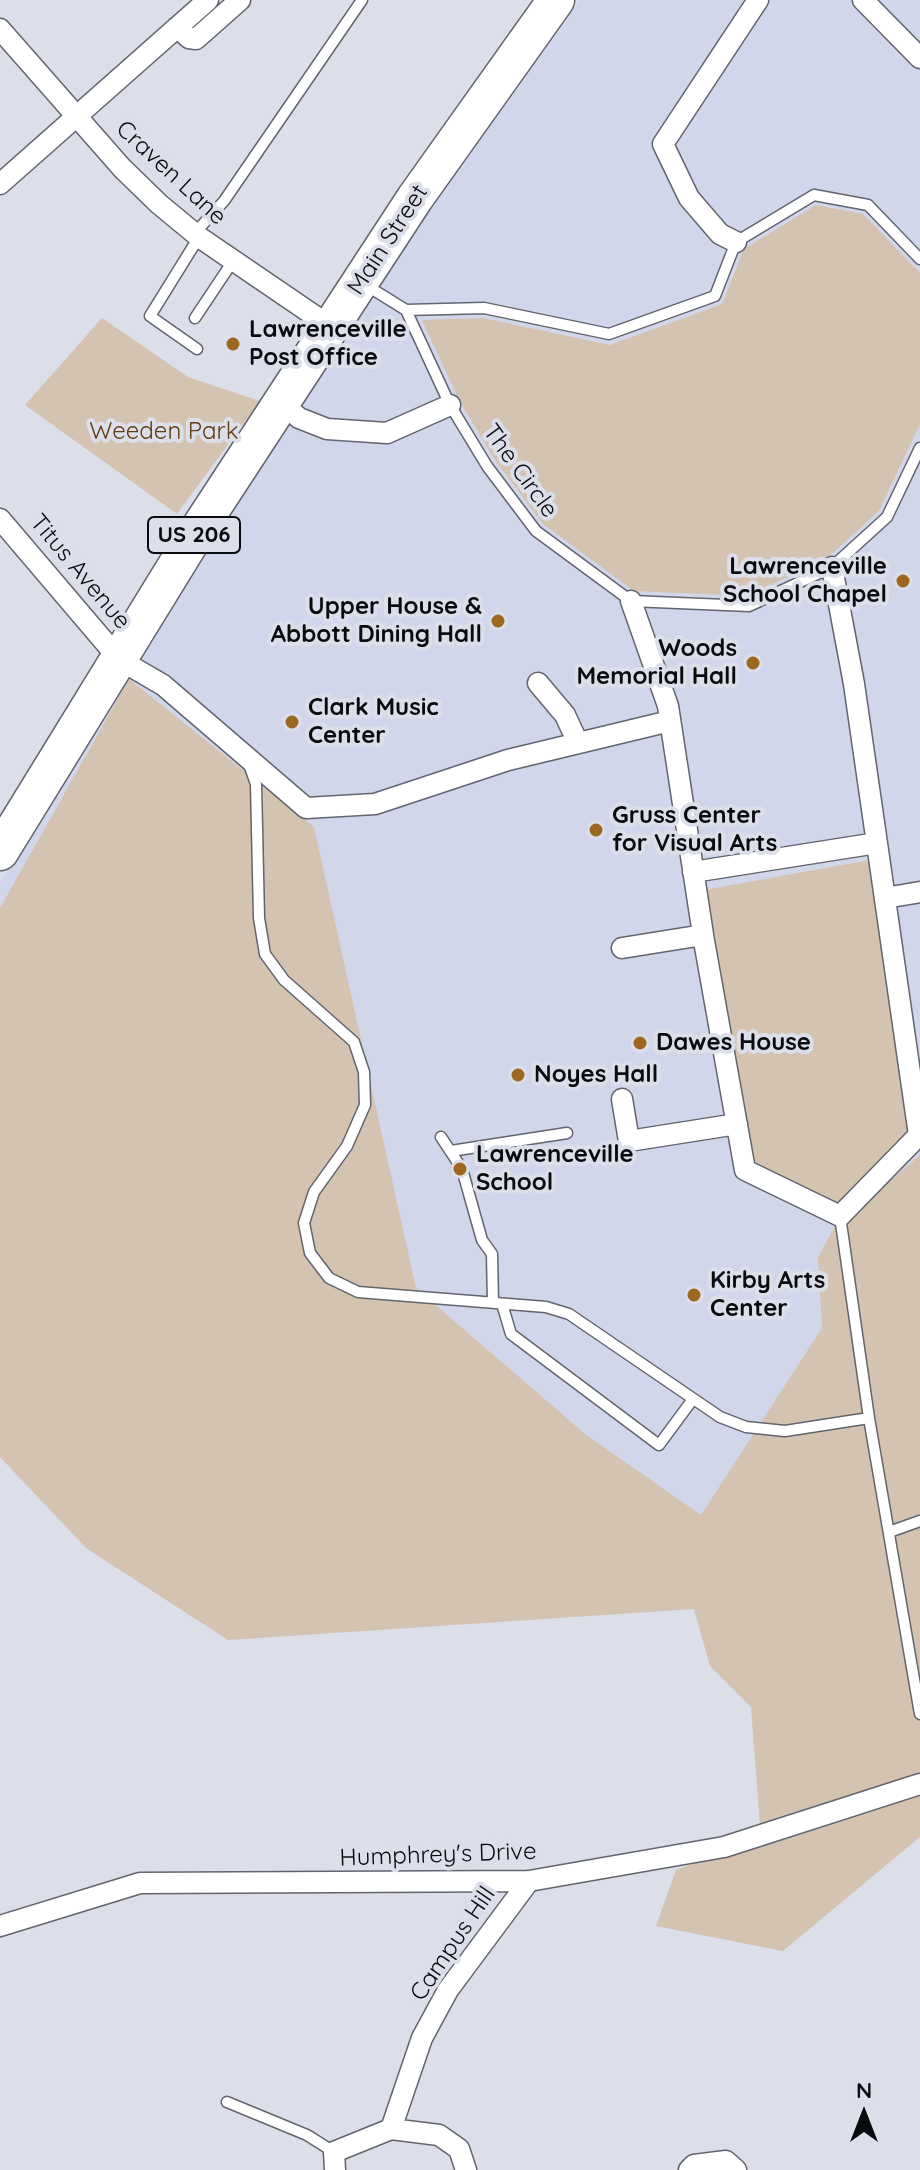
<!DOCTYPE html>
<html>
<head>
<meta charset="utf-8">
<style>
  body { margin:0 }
  #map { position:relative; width:920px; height:2170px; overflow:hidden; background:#dcdeea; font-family:Quicksand,sans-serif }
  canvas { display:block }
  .north { position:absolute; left:824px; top:2074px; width:80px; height:80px; -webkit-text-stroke:6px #dcdeea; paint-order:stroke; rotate:0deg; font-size:22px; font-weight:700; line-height:32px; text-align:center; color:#0a0b0f }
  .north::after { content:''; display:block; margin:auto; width:28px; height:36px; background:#0a0b0f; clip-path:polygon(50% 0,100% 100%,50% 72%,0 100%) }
</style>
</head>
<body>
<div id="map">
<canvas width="920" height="2170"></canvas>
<div class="north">N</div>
</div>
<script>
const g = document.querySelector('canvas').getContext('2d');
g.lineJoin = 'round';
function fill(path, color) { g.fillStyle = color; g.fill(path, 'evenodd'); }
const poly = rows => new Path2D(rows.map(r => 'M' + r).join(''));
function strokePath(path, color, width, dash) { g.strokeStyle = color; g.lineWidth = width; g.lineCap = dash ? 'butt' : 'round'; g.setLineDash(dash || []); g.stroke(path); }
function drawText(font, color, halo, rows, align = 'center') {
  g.font = font + ' Quicksand,sans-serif'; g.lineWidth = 8; g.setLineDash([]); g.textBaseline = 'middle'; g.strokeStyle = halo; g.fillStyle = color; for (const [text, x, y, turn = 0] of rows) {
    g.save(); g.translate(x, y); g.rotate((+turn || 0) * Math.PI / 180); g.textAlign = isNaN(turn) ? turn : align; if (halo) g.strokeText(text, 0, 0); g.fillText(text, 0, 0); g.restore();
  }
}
const built = poly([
  [580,0,920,0,920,1837,783,1951,656,1926,676,1870,761,1838,751,1707,710,1666,694,1609,228,1640,86,1548,0,1457,0,882,118,680,342,333]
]);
const green = poly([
  [816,205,863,214,920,273,920,424,894,479,879,511,826,559,747,596,634,591,543,524,495,460,459,400,422,320,483,318,610,345,722,304,744,249],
  [102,318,188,377,260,401,177,514,25,405],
  [129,679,314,827,416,1288,585,1434,701,1515,822,1328,818,1258,840,1216,862,1206,920,1155,920,1837,783,1951,656,1926,676,1870,761,1838,751,1707,710,1666,694,1609,228,1640,86,1548,0,1457,0,908],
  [870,860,911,1132,839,1207,752,1165,704,890]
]);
const lane = poly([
  [194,234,224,201,362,0],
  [364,284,406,310,450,405,487,466,536,531,631,601,749,606,832,567,887,517,920,448],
  [406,310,484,308,609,334,715,296,736,242,814,195,868,205,920,259],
  [195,318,233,261],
  [197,349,150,316,199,237],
  [249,764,256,784,259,918,265,954,284,980,354,1042,364,1072,365,1105,347,1146,314,1192,304,1223,310,1253,329,1278,358,1292,546,1307,569,1314,720,1417,746,1427,785,1431,869,1418],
  [441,1137,462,1169,482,1240,492,1254,493,1303],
  [451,1151,567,1133],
  [840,1216,869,1418,920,1714],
  [502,1304,511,1334,659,1445,693,1399],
  [889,1532,920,1521],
  [227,2102,307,2135,334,2152]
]);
const street = poly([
  [863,0,920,58],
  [177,27,189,38,196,39,240,0],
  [0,29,122,168,159,204,199,237,331,327],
  [0,184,208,0],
  [736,242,720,234,689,198,663,144,758,0],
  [283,404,299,418,327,429,387,433,450,405],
  [0,519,120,660,163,685,306,808,375,804,508,760,670,721],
  [631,601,668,706,704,941,745,1170,840,1216,919,1135,854,684,832,567],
  [538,683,565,715,578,743],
  [693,872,877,843],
  [885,898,920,892],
  [622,948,703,935],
  [622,1099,629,1141,737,1124],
  [0,1926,140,1883,529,1881,724,1847,920,1784],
  [391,2129,439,2135,459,2149,466,2170],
  [335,2170,334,2152,391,2129,422,2038,448,1990,529,1881],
  [689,2170,694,2165,726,2161,736,2170]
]);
const highway = poly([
  [0,852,198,530,415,198,556,0]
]);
const markers = [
  [233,344,8,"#9d6720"],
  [903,581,8,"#9d6720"],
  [498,621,8,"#9d6720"],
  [753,663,8,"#9d6720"],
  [292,722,8,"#9d6720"],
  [596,830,8,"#9d6720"],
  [640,1043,8,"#9d6720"],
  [518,1075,8,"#9d6720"],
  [460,1169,8,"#9d6720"],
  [694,1295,8,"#9d6720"]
];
const shields = [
  [194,535,92]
];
const shieldNames = [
  ["US 206",194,535]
];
const streetNames = [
  ["Craven Lane",171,173,43],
  ["Main Street",388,240,-57],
  ["The Circle",520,471,54],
  ["Titus Avenue",80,572,50],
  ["Humphrey's Drive",438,1855,-2],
  ["Campus Hill",453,1944,-56]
];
const poiNames = [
  ["Lawrenceville",249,330],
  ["Post Office",249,358],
  ["Lawrenceville",887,567,"right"],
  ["School Chapel",887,595,"right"],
  ["Upper House &",482,607,"right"],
  ["Abbott Dining Hall",482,635,"right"],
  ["Woods",737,649,"right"],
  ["Memorial Hall",737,677,"right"],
  ["Clark Music",308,708],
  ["Center",308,736],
  ["Gruss Center",612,816],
  ["for Visual Arts",612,844],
  ["Dawes House",656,1043],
  ["Noyes Hall",534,1075],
  ["Lawrenceville",476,1155],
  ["School",476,1183],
  ["Kirby Arts",710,1281],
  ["Center",710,1309]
];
const parkNames = [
  ["Weeden Park",164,432]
];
fill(built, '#d2d6ea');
fill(green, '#d4c3b0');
strokePath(lane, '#62646e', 13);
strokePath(street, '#62646e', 23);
strokePath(highway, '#62646e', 39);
strokePath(lane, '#fff', 10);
strokePath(street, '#fff', 20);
strokePath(highway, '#fff', 36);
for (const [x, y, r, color] of markers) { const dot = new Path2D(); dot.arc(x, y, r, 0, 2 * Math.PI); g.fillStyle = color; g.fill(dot); strokePath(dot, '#dcdeea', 3); }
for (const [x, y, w] of shields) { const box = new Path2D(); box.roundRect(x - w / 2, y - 18, w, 36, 6); g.fillStyle = '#dcdeea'; g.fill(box); strokePath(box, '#0a0b0f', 2); }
drawText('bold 22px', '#0a0b0f', null, shieldNames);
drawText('24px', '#0a0b0f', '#dcdeea', streetNames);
drawText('bold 24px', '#0a0b0f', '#dcdeea', poiNames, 'left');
drawText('24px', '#603d0e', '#dcdeea', parkNames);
</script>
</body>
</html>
